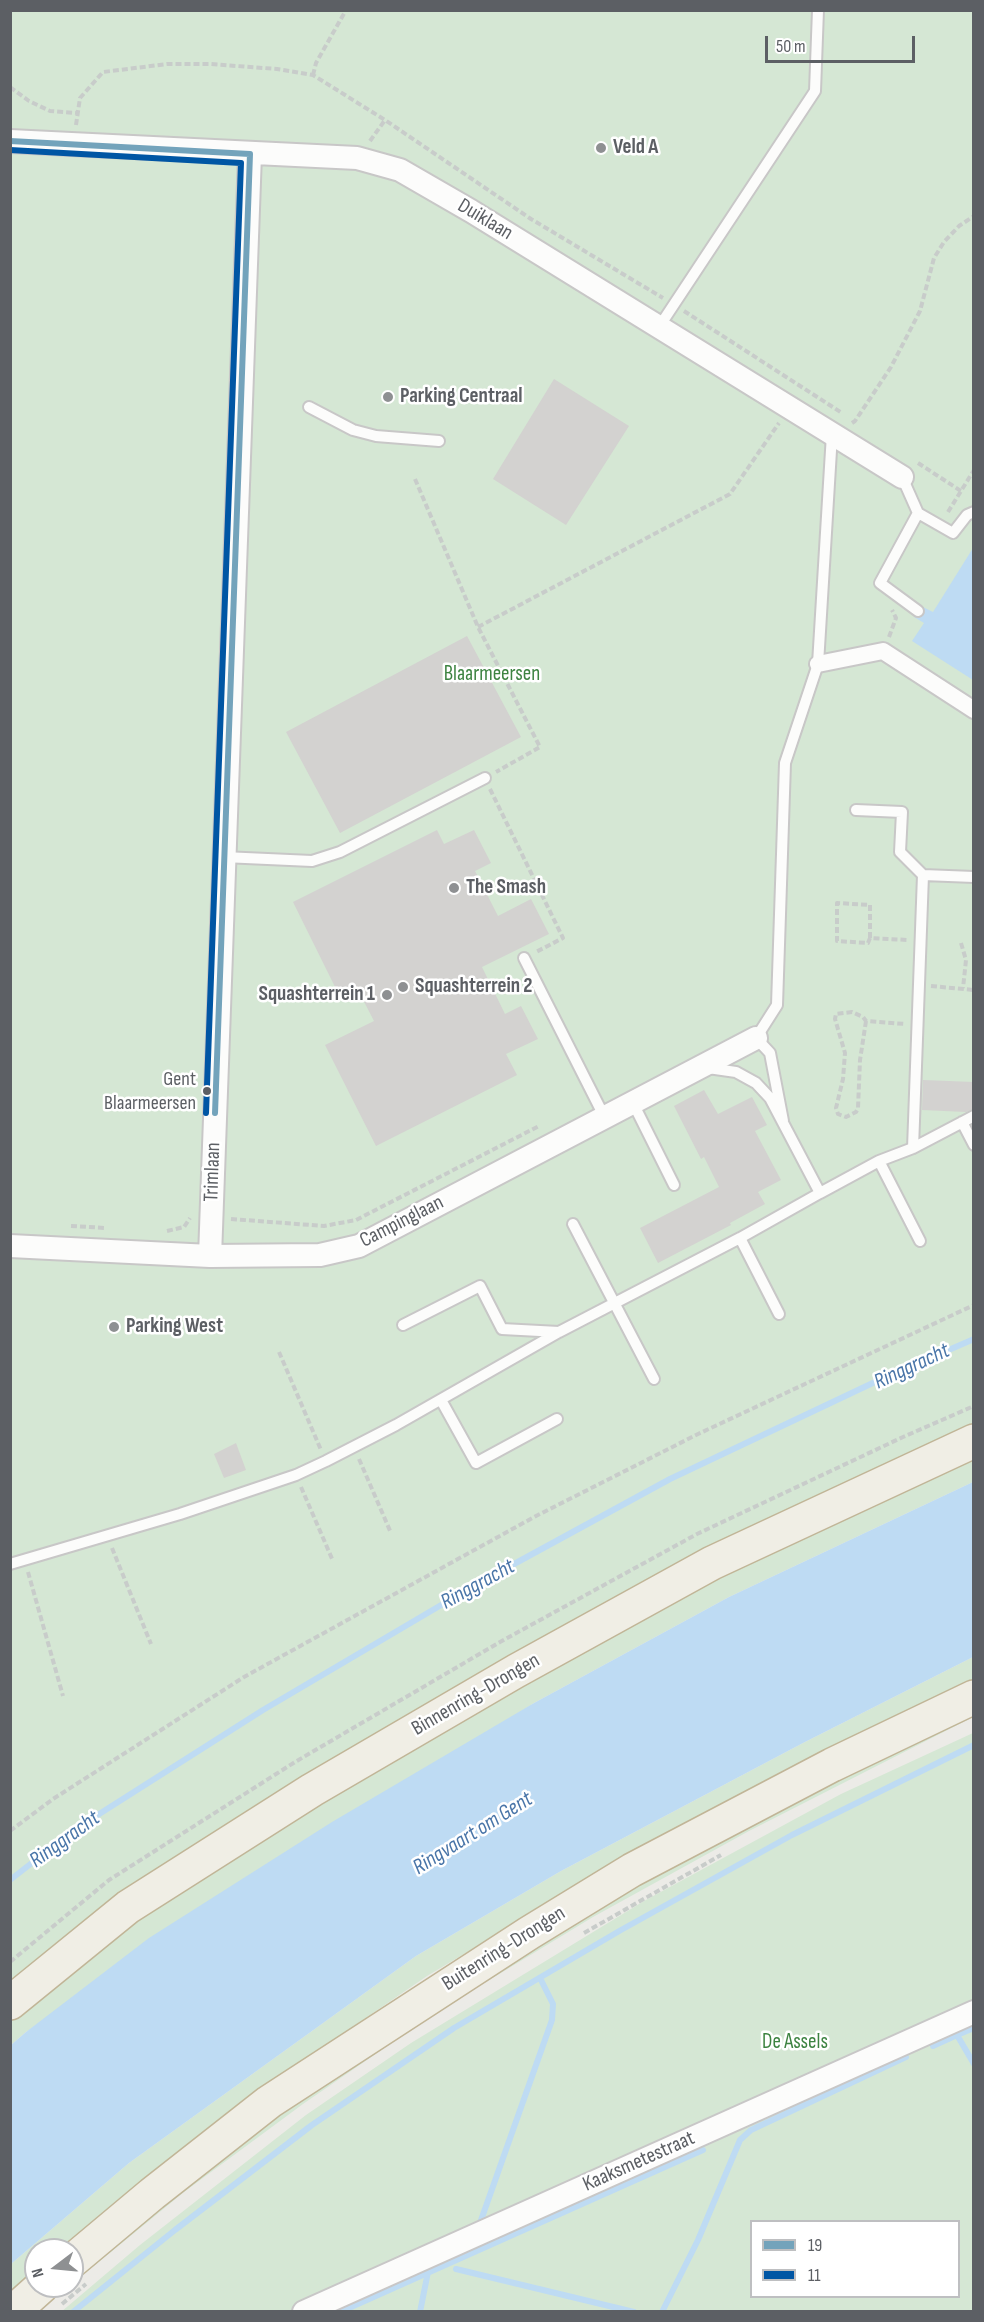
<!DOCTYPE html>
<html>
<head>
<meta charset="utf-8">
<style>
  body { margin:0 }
  #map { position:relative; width:984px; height:2322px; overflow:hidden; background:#ecebe7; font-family:"Sofia Sans Condensed",sans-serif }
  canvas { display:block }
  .frame { position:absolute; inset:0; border:12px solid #5c5f64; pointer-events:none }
  .legend { position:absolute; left:750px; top:2220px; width:210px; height:78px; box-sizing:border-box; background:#fff; border:2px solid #bebfc1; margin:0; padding:8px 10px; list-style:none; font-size:18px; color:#5c5f64 }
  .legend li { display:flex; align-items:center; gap:12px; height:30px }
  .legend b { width:30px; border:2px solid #bebfc1 }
  .north { position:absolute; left:24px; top:2238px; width:60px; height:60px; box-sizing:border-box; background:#fff; border:2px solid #bebfc1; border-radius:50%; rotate:254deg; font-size:16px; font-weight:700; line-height:24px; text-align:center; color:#5c5f64 }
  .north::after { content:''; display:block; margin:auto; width:21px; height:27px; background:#8e9092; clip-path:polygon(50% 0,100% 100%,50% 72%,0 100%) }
  .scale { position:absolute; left:765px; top:36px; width:150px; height:27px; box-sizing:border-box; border:3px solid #5c5f64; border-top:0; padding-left:8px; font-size:18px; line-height:21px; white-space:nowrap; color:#5c5f64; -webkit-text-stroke:4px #fff; paint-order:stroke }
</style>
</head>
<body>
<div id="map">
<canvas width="984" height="2322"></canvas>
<div class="frame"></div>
<ul class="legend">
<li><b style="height:8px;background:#73a3bb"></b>19</li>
<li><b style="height:8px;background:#0056a4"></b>11</li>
</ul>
<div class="north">N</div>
<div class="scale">50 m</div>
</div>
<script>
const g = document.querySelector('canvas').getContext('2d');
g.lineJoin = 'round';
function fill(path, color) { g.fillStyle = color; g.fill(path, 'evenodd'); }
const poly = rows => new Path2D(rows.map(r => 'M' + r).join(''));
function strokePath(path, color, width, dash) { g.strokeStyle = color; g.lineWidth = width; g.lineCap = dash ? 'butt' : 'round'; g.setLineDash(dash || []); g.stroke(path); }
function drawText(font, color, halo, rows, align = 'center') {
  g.font = font + ' "Sofia Sans Condensed",sans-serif'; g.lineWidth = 5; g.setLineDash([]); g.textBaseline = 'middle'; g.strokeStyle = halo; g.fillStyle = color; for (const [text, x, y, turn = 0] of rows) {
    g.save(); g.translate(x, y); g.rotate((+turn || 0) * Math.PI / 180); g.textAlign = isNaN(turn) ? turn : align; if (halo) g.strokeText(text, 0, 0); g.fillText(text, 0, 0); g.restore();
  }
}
const green = poly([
  [10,11,974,11,973,1482,729,1597,534,1703,26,2032,11,2045],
  [973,1657,973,1679,786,1769,627,1857,427,1976,258,2092,140,2182,62,2250,36,2250,36,2273,11,2295,11,2264,129,2163,416,1956,561,1871,803,1743],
  [973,1708,973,1717,749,1831,593,1917,435,2013,303,2104,184,2192,72,2284,72,2275,300,2098,589,1909],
  [973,1733,973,2311,61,2312,140,2245,306,2115,411,2043,644,1901,841,1794],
  [752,2222,958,2222,958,2296,752,2296]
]);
const water = poly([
  [973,548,973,680,912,641,924,623,914,617,921,606,933,612],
  [973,1482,973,1657,803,1743,561,1871,416,1956,129,2163,11,2264,11,2045,26,2032,149,1938,332,1822,534,1703,729,1597]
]);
const stream = poly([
  [10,1880,74,1830,263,1710,470,1588,670,1479,877,1381,974,1339],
  [974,2028,957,2035,974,2064],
  [933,2046,957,2035],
  [485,2221,480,2223,552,2020,553,2004,540,1978],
  [456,2269,634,2312],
  [73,2312,175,2230,312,2125,454,2028,621,1930,792,1835,974,1745],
  [340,2312,703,2150],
  [420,2312,428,2272],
  [662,2312,698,2240,740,2140,751,2130,906,2057]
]);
const building = poly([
  [554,379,629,426,566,525,493,479],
  [467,636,521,737,340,833,286,732],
  [437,830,444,844,474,830,491,863,475,871,498,916,531,899,549,934,482,967,505,1014,521,1006,538,1039,506,1054,517,1075,376,1146,325,1045,374,1021,358,990,341,999,293,902],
  [923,1080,974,1082,973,1109,966,1112,922,1110],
  [704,1090,718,1114,752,1097,767,1125,755,1131,781,1180,758,1192,765,1204,730,1223,731,1225,658,1263,640,1228,719,1187,704,1157,701,1159,674,1106],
  [236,1443,246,1470,224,1478,214,1454]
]);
const path = poly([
  [313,75,316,63,346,10],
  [10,87,29,101,50,111,77,113],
  [76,125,80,98,103,72,167,64,210,64,277,69,313,75,385,120,531,219,663,298],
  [370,141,385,120],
  [684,311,842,413],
  [852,423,855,421,891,367,920,311,934,258,944,242,959,226,974,216],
  [918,463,961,491],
  [415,479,478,627,540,747,496,772],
  [948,512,974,470],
  [478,627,730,494,779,423],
  [889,637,896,618,892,610],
  [490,789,563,938,536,952],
  [870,938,870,905,837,903,837,941,868,943,870,938,908,940],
  [961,943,966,960,963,988],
  [931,986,974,990],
  [866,1021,860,1060,858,1108,856,1112,846,1117,838,1114,836,1108,843,1079,845,1053,835,1019,836,1014,852,1012,863,1017,866,1021,905,1024],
  [231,1219,324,1226,356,1220,539,1126],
  [71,1226,106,1228],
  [167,1231,184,1227,190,1218],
  [279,1352,321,1450],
  [359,1459,391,1533],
  [301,1487,333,1561],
  [112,1548,151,1644],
  [28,1572,63,1696],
  [10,1831,53,1799,244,1677,536,1516,698,1434,974,1305],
  [584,1933,721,1855],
  [10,1962,109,1880,295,1762,500,1642,697,1534,903,1437,974,1406],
  [62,2304,86,2284]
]);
const service = poly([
  [659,327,815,91,818,10],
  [309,407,353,430,376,436,439,441],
  [902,477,918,513,880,583,918,611],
  [918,513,953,533,967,515,974,512],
  [856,810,902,812,900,852,923,875],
  [223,857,312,861,340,852,485,778],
  [524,958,605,1118],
  [708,1068,736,1072,756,1083,770,1098,820,1193,879,1161,913,1148,974,1116],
  [633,1103,674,1185],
  [783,1121,770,1053,756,1038,777,1005,785,763,818,664,832,434],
  [962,1122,974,1145],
  [913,1148,923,875,974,877],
  [879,1161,920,1241],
  [573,1224,654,1379],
  [740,1238,779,1314],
  [403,1325,480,1286,502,1329,559,1332],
  [441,1400,476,1463,557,1419],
  [10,1564,180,1514,296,1475,326,1461,396,1425,559,1332,740,1238,820,1193]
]);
const pedestrian = poly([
  [818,664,883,651,974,710]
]);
const minor = poly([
  [10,141,357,158,400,170,471,211,902,477],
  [10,1246,210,1256,320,1255,359,1246,756,1038],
  [210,1256,250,154],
  [304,2312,974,2012]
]);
const trunk = poly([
  [10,2003,128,1907,312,1790,516,1671,712,1563,974,1441],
  [72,2261,152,2194,269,2102,529,1933,632,1870,832,1765,974,1697],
  [13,2312,42,2286]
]);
const bus1 = poly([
  [10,141,250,154,215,1113]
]);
const bus2 = poly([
  [10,150,241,163,206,1113]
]);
const markers = [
  [601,148,6,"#8e9092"],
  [388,397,6,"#8e9092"],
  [454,888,6,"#8e9092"],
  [403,987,6,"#8e9092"],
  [387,995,6,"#8e9092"],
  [207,1091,5,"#5c5f64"],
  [114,1327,6,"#8e9092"]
];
const busNames = [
  ["Gent",196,1080],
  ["Blaarmeersen",196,1104]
];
const poiNames = [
  ["Veld A",613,148],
  ["Parking Centraal",400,397],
  ["The Smash",466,888],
  ["Squashterrein 2",415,987],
  ["Squashterrein 1",375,995,"right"],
  ["Parking West",126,1327]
];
const streetNames = [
  ["Duiklaan",485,220,31],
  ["Trimlaan",213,1172,-88],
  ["Campinglaan",402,1222,-27],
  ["Binnenring-Drongen",476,1695,-30],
  ["Buitenring-Drongen",504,1949,-32],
  ["Kaaksmetestraat",639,2162,-24]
];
const parkNames = [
  ["Blaarmeersen",492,675],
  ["De Assels",795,2043]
];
const waterNames = [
  ["Ringgracht",912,1367,-25],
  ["Ringgracht",478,1585,-29],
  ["Ringvaart om Gent",473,1834,-32],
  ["Ringgracht",65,1840,-36]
];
fill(green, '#d5e7d4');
fill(water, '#bedbf3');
strokePath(stream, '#bedbf3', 6);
fill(building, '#d3d2d0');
strokePath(service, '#c8c7c7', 14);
strokePath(pedestrian, '#c8c7c7', 20);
strokePath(minor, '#c8c7c7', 26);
strokePath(trunk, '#c1b597', 36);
strokePath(path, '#c8ccca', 4, [6, 3]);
strokePath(service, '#fcfcfb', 10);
strokePath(pedestrian, '#fcfcfb', 16);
strokePath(minor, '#fcfcfb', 22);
strokePath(trunk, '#f0eee5', 33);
strokePath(bus1, '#73a3bb', 6);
strokePath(bus2, '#0056a4', 6);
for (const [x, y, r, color] of markers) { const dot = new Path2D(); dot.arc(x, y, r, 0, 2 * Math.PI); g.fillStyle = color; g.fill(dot); strokePath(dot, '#fff', 2); }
drawText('20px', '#5c5f64', '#fff', busNames, 'right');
drawText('bold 21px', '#5c5f64', '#fff', poiNames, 'left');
drawText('21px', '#5c5f64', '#fff', streetNames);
drawText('21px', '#3d8341', '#fff', parkNames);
drawText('italic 22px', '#4975a8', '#fff', waterNames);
</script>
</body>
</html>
